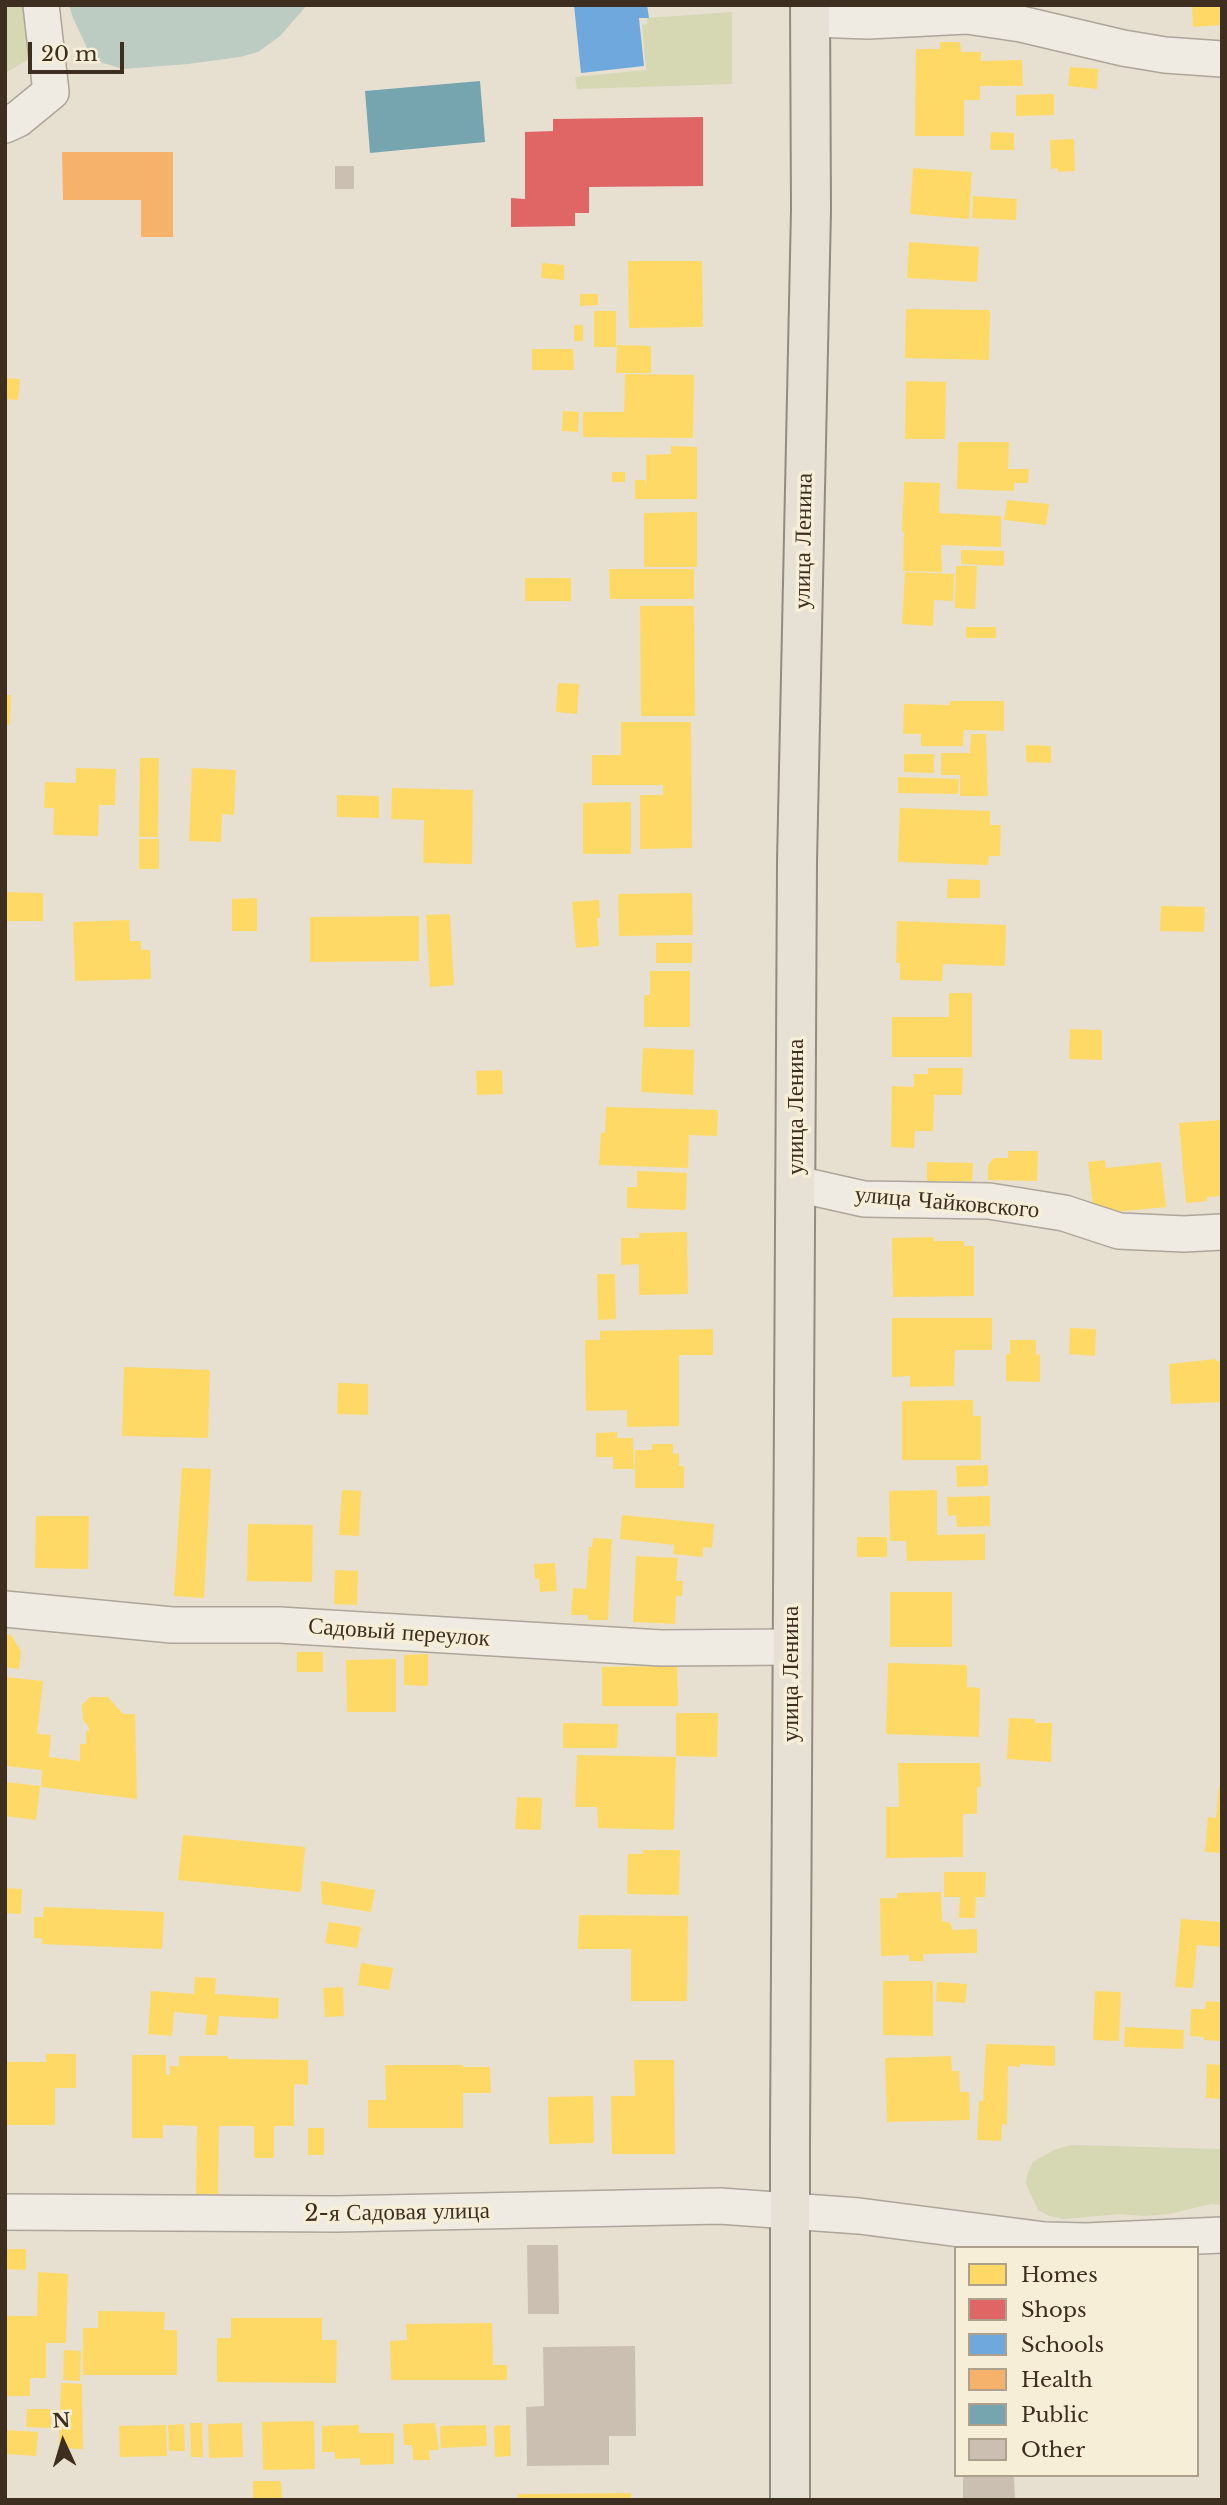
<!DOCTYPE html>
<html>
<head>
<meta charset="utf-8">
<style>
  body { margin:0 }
  #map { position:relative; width:1227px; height:2505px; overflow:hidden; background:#e7e0d1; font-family:"Libre Baskerville",serif }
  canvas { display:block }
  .frame { position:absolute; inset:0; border:7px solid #3d2e20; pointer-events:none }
  .legend { position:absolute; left:954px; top:2246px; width:245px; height:231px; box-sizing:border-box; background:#f7eed8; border:2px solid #ada18e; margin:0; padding:9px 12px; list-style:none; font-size:21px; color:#3d2e20 }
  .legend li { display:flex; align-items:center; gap:14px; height:35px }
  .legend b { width:35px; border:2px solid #ada18e }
  .north { position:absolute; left:28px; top:2407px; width:70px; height:70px; -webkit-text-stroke:5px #f7eed8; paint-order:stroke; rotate:356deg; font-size:19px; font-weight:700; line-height:28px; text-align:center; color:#3d2e20 }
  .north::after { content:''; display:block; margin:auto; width:24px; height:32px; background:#3d2e20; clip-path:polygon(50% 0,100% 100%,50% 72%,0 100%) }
  .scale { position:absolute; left:28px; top:42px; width:96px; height:32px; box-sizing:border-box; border:4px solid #3d2e20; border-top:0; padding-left:9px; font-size:21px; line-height:24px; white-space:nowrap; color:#3d2e20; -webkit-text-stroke:5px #f7eed8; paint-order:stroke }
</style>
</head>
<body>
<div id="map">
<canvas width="1227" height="2505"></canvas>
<div class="frame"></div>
<ul class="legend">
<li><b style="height:19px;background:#ffd966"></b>Homes</li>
<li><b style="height:19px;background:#e06666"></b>Shops</li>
<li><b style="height:19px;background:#6fa8dc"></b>Schools</li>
<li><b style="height:19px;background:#f6b26b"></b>Health</li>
<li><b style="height:19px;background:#76a5af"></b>Public</li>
<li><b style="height:19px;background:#cbbfb2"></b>Other</li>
</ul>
<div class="north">N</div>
<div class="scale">20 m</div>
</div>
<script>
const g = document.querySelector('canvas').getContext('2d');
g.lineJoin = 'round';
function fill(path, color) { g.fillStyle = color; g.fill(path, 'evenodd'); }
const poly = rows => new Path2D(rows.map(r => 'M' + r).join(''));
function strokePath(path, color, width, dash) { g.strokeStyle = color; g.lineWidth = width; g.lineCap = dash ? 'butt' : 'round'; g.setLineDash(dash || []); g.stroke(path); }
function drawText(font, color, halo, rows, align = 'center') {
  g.font = font + ' "Libre Baskerville",serif'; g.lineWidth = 7; g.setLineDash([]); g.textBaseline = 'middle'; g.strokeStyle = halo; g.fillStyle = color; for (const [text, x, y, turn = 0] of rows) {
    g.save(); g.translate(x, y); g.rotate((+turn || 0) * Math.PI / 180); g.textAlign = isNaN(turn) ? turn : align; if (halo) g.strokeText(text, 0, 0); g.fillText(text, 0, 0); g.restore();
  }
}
const green = poly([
  [5,5,24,5,33,57,5,73],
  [732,12,732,84,577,89,575,77,646,70,642,25,647,24,647,18],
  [1071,2145,1222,2149,1222,2205,1211,2204,1169,2214,1144,2216,1120,2214,1064,2219,1049,2216,1038,2210,1026,2184,1027,2175,1033,2162,1054,2150]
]);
const water = poly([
  [69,5,307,5,280,36,258,52,240,57,188,64,123,69,103,63,89,52,73,18]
]);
const homes = poly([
  [1192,5,1221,5,1222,25,1193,27],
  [940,42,960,42,961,52,981,52,981,61,1022,60,1023,86,980,86,980,100,964,100,964,136,915,136,916,49,940,49],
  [1070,67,1098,69,1097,89,1068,86],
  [1054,94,1054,115,1016,116,1016,95],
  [991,132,1014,133,1014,150,990,150],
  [1074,139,1075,171,1058,172,1057,168,1051,169,1050,140],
  [913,168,972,172,969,219,910,214],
  [973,196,1017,199,1016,220,972,218],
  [909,242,979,247,977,282,907,278],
  [628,261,702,261,703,327,629,328],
  [542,263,564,265,564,280,541,278],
  [580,294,598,294,598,305,580,306],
  [906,309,990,310,989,360,905,358],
  [594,311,616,311,616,347,594,347],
  [574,325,583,325,583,341,574,341],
  [617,345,651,346,651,373,616,373],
  [532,349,573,349,574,370,532,370],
  [625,374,694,375,693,438,583,437,583,412,624,412],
  [5,378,20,379,18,400,5,399],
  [906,381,946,382,945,439,905,439],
  [563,411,579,412,578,432,562,431],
  [958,442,1009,442,1008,469,1029,469,1028,483,1014,483,1014,491,957,489],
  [671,446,697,447,697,499,635,499,635,480,645,480,646,487,646,455,671,454],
  [612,472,625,472,625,482,612,482],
  [904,482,940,483,939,513,1001,516,1001,547,941,545,942,572,903,571,904,532,902,531],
  [1007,500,1049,504,1046,525,1004,520],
  [697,512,697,567,644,567,644,513],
  [961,550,1004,551,1004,566,961,564],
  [956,566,977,566,975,609,955,608],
  [609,569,694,569,694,599,610,599],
  [905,572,954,574,953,601,934,600,933,626,902,624],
  [525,578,571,578,571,601,525,601],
  [640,606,694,606,695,716,641,716],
  [966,627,996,627,996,638,966,638],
  [558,683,579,684,577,714,556,712],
  [5,695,11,695,10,725,5,724],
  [950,701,1004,701,1004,731,964,730,963,746,921,746,921,734,903,734,904,704,950,705],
  [621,722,691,722,692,848,640,849,640,795,663,795,663,785,592,785,592,755,621,755],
  [971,734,986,734,988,796,960,796,960,775,941,775,941,753,970,753],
  [1026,745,1051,746,1051,763,1026,762],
  [904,754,934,754,934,773,904,772],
  [140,758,159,758,158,837,139,837],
  [76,768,116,769,115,805,99,805,98,836,53,835,54,808,44,808,45,782,76,783],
  [192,768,236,770,234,815,222,814,221,842,189,841],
  [898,777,959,779,958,794,898,793],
  [392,788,473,790,472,864,423,863,424,820,391,819],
  [337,795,379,796,379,818,337,817],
  [631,802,631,854,583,854,583,803],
  [900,808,990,811,990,825,1001,825,1000,856,989,856,988,865,898,862],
  [139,839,159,839,159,869,139,869],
  [948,879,980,880,980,898,947,898],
  [5,892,43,893,43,921,5,921],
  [692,893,693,935,619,936,618,894],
  [257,898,257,931,232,931,232,899],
  [599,900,600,918,597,918,599,946,576,948,572,902],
  [1161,906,1205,907,1204,932,1160,931],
  [450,914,454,985,430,987,426,915],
  [419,916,419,961,310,962,310,917],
  [129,920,130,941,141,941,141,950,150,950,151,979,75,981,73,922],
  [897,921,1006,925,1005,966,943,964,942,981,900,980,900,963,896,963],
  [656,943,692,943,692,963,656,963],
  [650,971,690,971,690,1027,644,1027,644,995,650,995],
  [949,993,972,993,972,1057,892,1057,892,1017,949,1017],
  [1070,1029,1102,1030,1102,1060,1069,1059],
  [643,1048,694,1050,693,1095,641,1092],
  [928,1068,963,1068,962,1095,934,1095,933,1131,915,1131,914,1148,891,1147,892,1086,914,1087,914,1074,928,1074],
  [502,1070,503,1094,477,1095,476,1071],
  [606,1107,718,1110,717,1136,689,1135,688,1168,599,1165,601,1133,605,1133],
  [1222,1120,1222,1196,1207,1197,1207,1201,1186,1203,1179,1123],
  [1008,1151,1038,1151,1037,1181,988,1180,988,1165,994,1158,1008,1158],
  [1105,1160,1106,1168,1161,1162,1166,1207,1094,1214,1088,1162],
  [927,1162,973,1163,972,1181,927,1181],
  [637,1171,687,1173,686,1210,627,1208,627,1187,637,1187],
  [687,1232,688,1294,639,1295,639,1264,621,1265,621,1238,639,1238,639,1233],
  [933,1237,934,1241,964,1241,964,1246,974,1246,974,1296,893,1297,892,1238],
  [597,1274,615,1274,616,1319,598,1320],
  [892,1318,992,1318,992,1350,955,1350,954,1386,910,1387,910,1376,892,1377],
  [1070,1328,1096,1329,1095,1356,1069,1354],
  [713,1329,713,1355,679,1355,679,1426,627,1427,627,1410,586,1411,585,1340,600,1340,600,1331],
  [1010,1340,1036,1340,1036,1355,1040,1354,1040,1382,1006,1381,1006,1354,1010,1354],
  [1216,1359,1217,1361,1222,1361,1222,1402,1171,1404,1169,1364],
  [124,1367,210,1370,208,1438,122,1436],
  [338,1383,368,1384,368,1415,337,1414],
  [973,1400,973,1416,981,1416,981,1460,902,1460,902,1401],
  [617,1432,617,1438,633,1438,634,1469,613,1469,613,1457,596,1457,596,1433],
  [652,1444,673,1444,673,1454,679,1453,679,1466,684,1466,684,1488,635,1488,635,1450,652,1450],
  [988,1465,988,1486,957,1487,956,1466],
  [182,1468,211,1469,204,1598,174,1596],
  [342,1490,361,1491,359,1536,339,1535],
  [937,1490,937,1535,985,1534,985,1560,907,1561,906,1541,890,1541,889,1491],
  [990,1496,990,1526,957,1527,956,1515,948,1516,947,1497],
  [622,1515,714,1524,712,1548,703,1547,703,1557,673,1554,674,1545,620,1539],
  [36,1516,89,1516,88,1569,35,1568],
  [248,1524,313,1525,312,1582,247,1581],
  [857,1537,887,1537,887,1557,857,1557],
  [593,1538,612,1539,608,1620,588,1620,588,1615,571,1615,573,1588,586,1589,589,1547,592,1547],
  [636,1556,678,1558,676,1581,683,1581,682,1596,676,1596,675,1624,633,1622],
  [555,1563,557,1591,540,1592,539,1578,535,1579,534,1564],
  [335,1570,358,1571,357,1605,334,1604],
  [890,1592,952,1592,952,1647,890,1647],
  [5,1634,11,1635,21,1651,19,1669,5,1667],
  [297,1652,323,1652,323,1672,297,1672],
  [428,1654,428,1686,404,1685,404,1655],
  [396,1659,396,1712,347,1712,346,1660],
  [888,1663,967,1665,967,1687,980,1688,979,1737,886,1734],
  [677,1666,678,1706,602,1706,602,1667],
  [5,1677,43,1681,37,1734,51,1735,49,1757,80,1761,80,1744,86,1744,86,1731,89,1731,88,1726,83,1720,82,1705,90,1697,108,1697,123,1714,135,1714,137,1799,41,1787,42,1770,5,1766],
  [676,1713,718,1713,717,1757,676,1756],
  [1009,1718,1035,1719,1035,1723,1052,1723,1051,1762,1007,1759],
  [563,1723,618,1724,617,1748,563,1748],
  [577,1755,676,1757,674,1830,598,1828,597,1807,575,1807],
  [898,1763,980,1763,981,1787,977,1787,977,1814,963,1814,963,1857,886,1858,886,1807,899,1807],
  [5,1782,40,1786,36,1820,5,1816],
  [1219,1786,1222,1786,1222,1853,1205,1852,1208,1817,1216,1818],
  [517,1797,542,1798,541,1830,515,1829],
  [183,1835,305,1847,301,1892,178,1880],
  [642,1850,680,1850,679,1895,627,1894,628,1854,643,1854],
  [944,1872,986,1872,985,1897,976,1897,975,1918,959,1918,960,1897,944,1897],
  [321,1881,375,1890,371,1912,322,1904],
  [5,1888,22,1889,21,1914,5,1913],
  [941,1892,942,1921,951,1923,952,1930,977,1929,977,1953,923,1954,924,1961,909,1961,909,1955,881,1956,880,1898,897,1898,897,1893],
  [44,1907,164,1912,162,1949,42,1944,42,1938,34,1938,34,1917,43,1917],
  [579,1915,688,1916,687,2001,631,2001,631,1949,578,1949],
  [1181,1919,1222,1922,1222,1947,1197,1945,1193,1988,1175,1987],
  [329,1922,361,1927,357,1948,325,1943],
  [361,1963,393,1968,389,1990,358,1985],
  [195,1977,216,1978,215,1994,279,1998,278,2019,219,2016,217,2035,205,2035,207,2015,174,2012,172,2036,148,2034,151,1991,194,1994],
  [883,1981,933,1981,933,2036,883,2035],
  [937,1982,967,1984,965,2003,936,2001],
  [343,1987,344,2016,325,2017,323,1988],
  [1095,1991,1121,1992,1119,2041,1093,2040],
  [1206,2001,1222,2002,1222,2041,1204,2040,1204,2037,1190,2036,1191,2009,1205,2009],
  [1125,2027,1184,2030,1183,2049,1124,2047],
  [986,2044,1055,2046,1055,2066,1020,2064,1020,2067,1008,2066,1007,2125,1002,2124,1001,2141,977,2140,979,2101,983,2101],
  [46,2054,76,2054,76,2088,55,2088,55,2125,5,2125,5,2062,46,2062],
  [132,2055,166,2055,166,2075,170,2075,170,2066,179,2066,179,2056,228,2056,228,2059,308,2060,308,2085,294,2084,294,2126,274,2126,274,2158,254,2158,254,2126,219,2126,218,2194,196,2194,197,2126,163,2125,163,2138,132,2138],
  [951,2056,952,2071,959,2071,960,2092,969,2092,970,2120,887,2122,885,2058],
  [634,2060,674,2060,675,2154,612,2154,611,2096,635,2096],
  [1207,2064,1222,2065,1222,2099,1206,2098],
  [385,2065,463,2065,463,2067,490,2067,491,2093,463,2093,463,2128,368,2128,368,2100,386,2100],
  [593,2096,594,2143,549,2144,548,2097],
  [308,2128,324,2128,324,2155,308,2155],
  [5,2249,26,2249,26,2270,5,2269],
  [38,2272,68,2274,66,2343,46,2343,46,2378,30,2378,30,2396,5,2396,5,2316,37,2316],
  [98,2311,165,2312,164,2330,177,2330,177,2375,83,2375,83,2328,98,2328],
  [231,2318,322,2318,322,2340,337,2340,336,2383,217,2382,217,2338,231,2338],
  [492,2323,493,2365,507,2365,507,2380,391,2380,390,2341,407,2340,406,2324],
  [64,2350,81,2351,80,2381,63,2380],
  [61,2383,82,2384,83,2449,59,2448],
  [27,2409,51,2409,51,2428,26,2427],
  [314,2421,315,2469,263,2470,262,2422],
  [190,2423,202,2423,203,2457,191,2457],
  [242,2423,243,2457,209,2458,208,2424],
  [435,2423,439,2450,429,2450,430,2460,413,2460,412,2445,404,2445,403,2424],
  [184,2424,185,2451,169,2451,168,2425],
  [166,2425,167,2456,120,2457,119,2426],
  [359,2425,359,2433,394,2433,394,2464,360,2465,360,2458,335,2459,335,2452,322,2452,322,2426],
  [486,2425,487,2446,441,2448,440,2426],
  [510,2425,511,2456,495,2457,494,2426],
  [5,2430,38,2432,36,2456,5,2454],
  [253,2481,281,2481,282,2500,253,2500],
  [631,2493,631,2500,518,2500,518,2494]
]);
const shops = poly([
  [703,117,703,186,589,187,589,213,575,213,575,226,511,227,511,198,525,199,525,132,553,131,553,119]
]);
const schools = poly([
  [574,5,647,5,649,18,639,18,644,66,581,73]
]);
const health = poly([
  [62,152,173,152,173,237,141,237,141,200,63,200]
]);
const public = poly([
  [480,81,485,142,370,153,365,91]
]);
const building = poly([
  [335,166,354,166,354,189,335,189],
  [527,2245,558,2245,559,2314,528,2314],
  [635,2346,636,2436,609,2436,609,2465,527,2466,526,2407,544,2406,543,2347],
  [963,2475,1014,2475,1015,2500,963,2500]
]);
const minor = poly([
  [811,19,868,21,967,16,1021,24,1123,48,1165,55,1222,59],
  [5,125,18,119,51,92,41,5],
  [797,1184,864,1199,989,1201,1064,1213,1119,1231,1184,1234,1222,1232],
  [5,1609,172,1625,279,1625,661,1648,792,1647],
  [5,2212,336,2214,720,2206,859,2216,1045,2240,1086,2241,1222,2235]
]);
const major = poly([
  [790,2500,790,2143,797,862,811,210,810,5]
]);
const streetNames = [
  ["улица Ленина",804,541,-89],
  ["улица Ленина",797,1107,-90],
  ["улица Чайковского",947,1203,5],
  ["Садовый переулок",399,1633,4],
  ["улица Ленина",792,1674,-90],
  ["2-я Садовая улица",397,2213,-1]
];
fill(green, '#d6d7b3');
fill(water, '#bcccc2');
fill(homes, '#ffd966');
fill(shops, '#e06666');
fill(schools, '#6fa8dc');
fill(health, '#f6b26b');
fill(public, '#76a5af');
fill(building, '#cbbfb2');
strokePath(minor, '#ada599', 38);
strokePath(major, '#928b80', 42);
strokePath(minor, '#efebe3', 35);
strokePath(major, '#e6e1d4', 38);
drawText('23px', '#3d2e20', '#f7eed8', streetNames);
</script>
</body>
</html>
